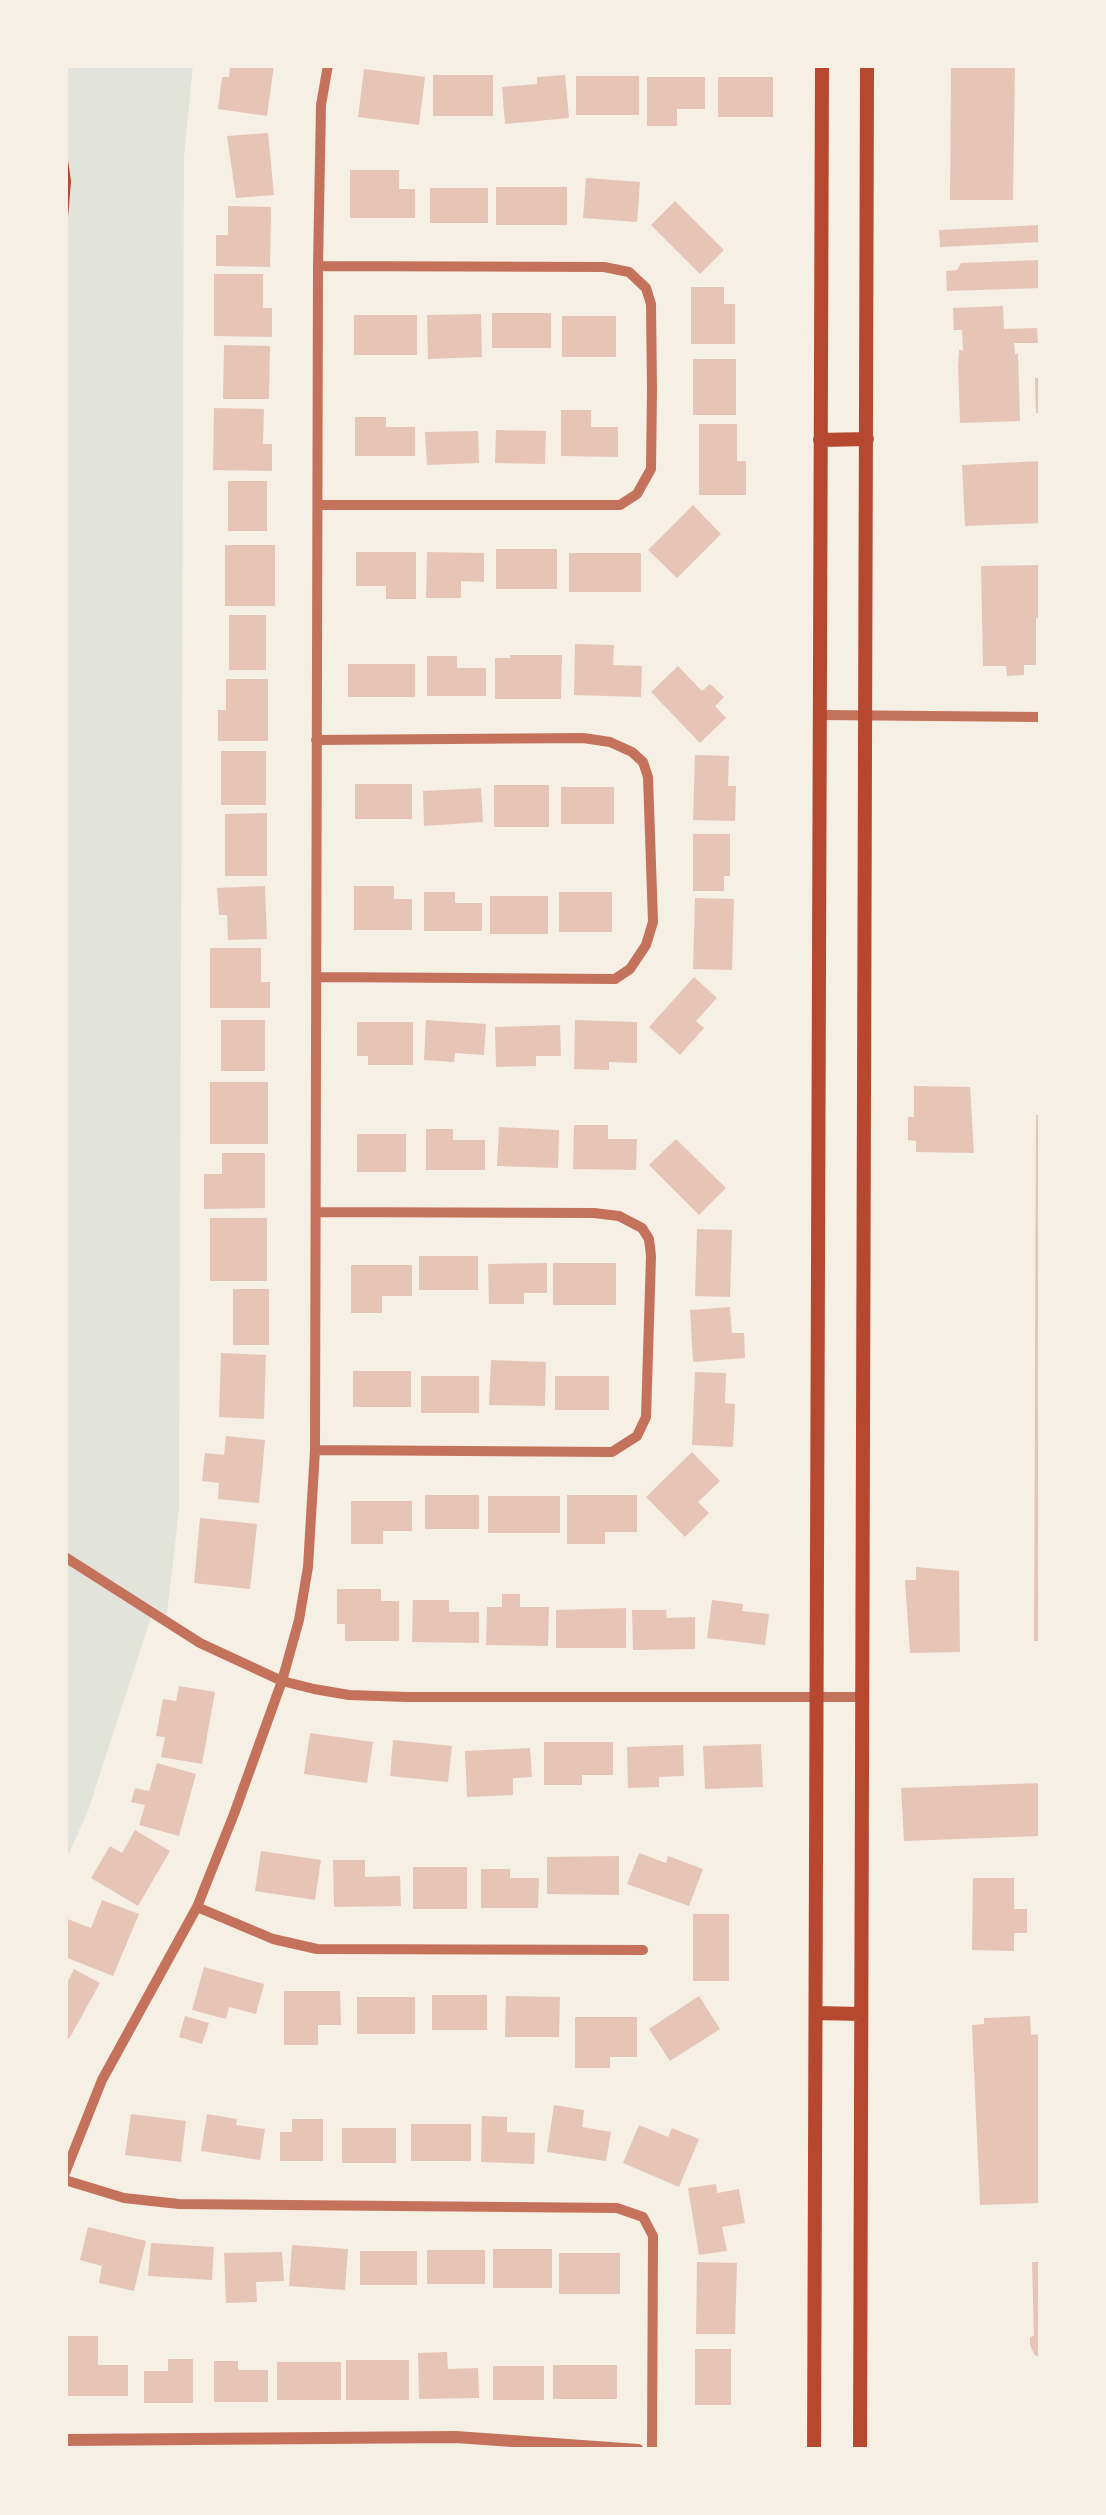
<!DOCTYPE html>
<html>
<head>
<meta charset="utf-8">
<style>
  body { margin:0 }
  #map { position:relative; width:1106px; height:2515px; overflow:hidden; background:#f6efe4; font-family:"Nunito Sans",sans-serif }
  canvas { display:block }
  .frame { position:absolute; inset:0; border:68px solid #f6efe4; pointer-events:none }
</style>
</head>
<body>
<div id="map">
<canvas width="1106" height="2515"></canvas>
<div class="frame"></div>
</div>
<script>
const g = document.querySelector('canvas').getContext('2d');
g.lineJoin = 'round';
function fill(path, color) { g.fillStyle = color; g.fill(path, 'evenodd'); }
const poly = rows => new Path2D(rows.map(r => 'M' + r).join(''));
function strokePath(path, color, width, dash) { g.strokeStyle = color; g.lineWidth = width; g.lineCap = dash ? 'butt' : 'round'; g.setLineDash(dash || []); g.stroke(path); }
const green = poly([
  [65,65,193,65,184,156,179,1510,166,1622,152,1614,88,1811,65,1862]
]);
const building = poly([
  [230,65,274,65,267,116,218,109,222,77,229,77],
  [951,65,1015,65,1013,200,950,200],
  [364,69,425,77,419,125,358,117],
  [433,75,493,75,493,116,433,116],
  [565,75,569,118,505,124,502,87,537,84,537,77],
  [576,76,639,76,639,115,576,115],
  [647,77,705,77,705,109,677,109,677,126,647,126],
  [718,77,773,77,773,117,718,117],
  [268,133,274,195,236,198,227,136],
  [350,170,399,170,399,189,415,189,415,218,350,218],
  [586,178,640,182,637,222,583,218],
  [496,187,567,187,567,225,496,225],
  [430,188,488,188,488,223,430,223],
  [675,201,724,250,700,274,651,225],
  [228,206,271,207,270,267,216,266,216,235,228,235],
  [1041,225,1041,242,940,247,939,230],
  [1041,260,1041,288,947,291,946,271,957,270,961,263],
  [214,274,263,274,263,308,272,308,272,337,214,336],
  [691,287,724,287,724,304,735,304,735,344,691,344],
  [1003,306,1004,329,1037,328,1038,343,1014,343,1015,354,1018,354,1020,421,960,423,958,367,959,350,963,350,962,330,954,330,953,308],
  [492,313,551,313,551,348,492,348],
  [481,314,482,357,428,359,427,315],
  [354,315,417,315,417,355,354,355],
  [562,316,616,316,616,357,562,357],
  [224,345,270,346,269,399,223,399],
  [693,359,736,359,736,415,693,415],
  [1035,378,1041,378,1041,413,1036,413],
  [214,408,264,409,263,444,272,444,272,471,213,470],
  [561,410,591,410,591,427,618,427,618,457,561,456],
  [355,417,386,417,386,427,415,427,415,456,355,456],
  [699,424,737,424,737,461,746,461,746,495,699,495],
  [496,430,546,431,545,464,495,463],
  [478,431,479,463,427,465,425,432],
  [1041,461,1041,523,965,526,962,465],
  [228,481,267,481,267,531,228,531],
  [693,505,721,534,677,578,648,550],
  [225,545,275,545,275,606,225,606],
  [496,549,557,549,557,589,496,589],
  [356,552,416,552,416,599,386,599,386,586,356,586],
  [427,552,484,553,484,582,461,581,461,598,426,598],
  [569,553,641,553,641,592,569,592],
  [1041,565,1041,618,1036,618,1036,665,1024,665,1024,675,1007,676,1006,666,983,666,981,566],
  [229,615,266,615,266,670,229,670],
  [575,644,614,645,613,665,642,666,641,697,574,695],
  [510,655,562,655,561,699,495,699,495,658,510,658],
  [427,656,457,656,457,668,486,668,486,696,427,696],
  [348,664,415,664,415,697,348,697],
  [678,666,702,691,710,684,724,697,715,706,726,718,700,743,651,692],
  [226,679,268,679,268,741,218,741,218,710,226,710],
  [221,751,266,751,266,805,221,805],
  [695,755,729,756,728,786,736,786,735,821,693,820],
  [355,784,412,784,412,819,355,819],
  [494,785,549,785,549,827,494,827],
  [561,787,614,787,614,824,561,824],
  [481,788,483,822,424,826,423,791],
  [267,813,267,876,225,876,225,814],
  [693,834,730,834,730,876,724,876,724,891,693,891],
  [265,886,267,939,228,940,227,915,219,915,217,888],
  [354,886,394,886,394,899,412,899,412,930,354,930],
  [424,892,455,892,455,903,482,903,482,931,424,931],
  [559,892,612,892,612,932,559,932],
  [490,896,548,896,548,934,490,934],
  [695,898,734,899,732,970,693,969],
  [210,948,261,948,261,982,270,982,270,1008,210,1008],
  [694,977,717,998,696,1021,704,1028,680,1055,649,1027],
  [221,1020,265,1020,265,1071,221,1071],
  [426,1020,486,1024,484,1055,455,1053,454,1062,424,1060],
  [575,1020,637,1022,637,1063,609,1062,609,1070,574,1069],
  [357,1022,413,1022,413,1065,368,1065,368,1056,357,1056],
  [560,1025,561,1056,536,1056,536,1066,496,1067,495,1027],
  [210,1082,268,1082,268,1144,210,1144],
  [914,1086,970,1087,974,1153,916,1152,916,1141,908,1140,908,1117,914,1117],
  [1036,1115,1041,1115,1041,1641,1034,1641],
  [574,1125,608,1125,608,1139,637,1139,636,1170,573,1169],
  [499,1127,559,1130,558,1168,497,1166],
  [426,1129,453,1129,453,1140,485,1140,485,1170,426,1170],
  [357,1134,406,1134,406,1172,357,1172],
  [676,1139,726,1188,699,1215,649,1165],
  [222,1153,265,1153,265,1208,204,1209,204,1174,222,1174],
  [210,1218,267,1218,267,1281,210,1281],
  [697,1229,732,1230,730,1297,695,1296],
  [419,1256,478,1256,478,1290,419,1290],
  [547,1263,547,1293,524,1293,524,1304,489,1304,488,1264],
  [553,1263,616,1263,616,1305,553,1305],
  [351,1265,412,1265,412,1296,382,1296,382,1313,351,1313],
  [233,1289,269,1289,269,1345,233,1345],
  [730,1307,732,1333,744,1333,745,1358,693,1362,690,1310],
  [221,1353,266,1355,264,1419,219,1417],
  [491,1360,546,1362,545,1406,489,1405],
  [353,1371,411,1371,411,1407,353,1407],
  [695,1372,726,1373,725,1403,735,1404,733,1447,692,1445],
  [421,1376,479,1376,479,1413,421,1413],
  [555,1376,609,1376,609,1410,555,1410],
  [226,1436,265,1440,259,1503,218,1499,219,1483,202,1481,205,1453,224,1455],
  [692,1452,720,1481,698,1502,709,1513,685,1537,646,1497],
  [425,1495,479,1495,479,1529,425,1529],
  [567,1495,637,1495,637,1532,605,1532,605,1544,567,1544],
  [488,1496,560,1496,560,1533,488,1533],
  [351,1501,412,1501,412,1531,383,1531,383,1544,351,1544],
  [200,1518,257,1524,250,1589,194,1583],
  [916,1567,959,1571,960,1652,910,1653,905,1580,916,1580],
  [337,1589,381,1589,381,1601,399,1601,399,1641,345,1641,345,1624,337,1624],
  [502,1594,520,1594,520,1607,549,1607,548,1646,486,1645,487,1607,502,1607],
  [413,1600,449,1600,449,1612,479,1612,479,1643,412,1642],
  [712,1600,743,1604,742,1611,769,1614,765,1645,707,1638],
  [626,1608,626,1648,556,1648,556,1610],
  [632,1610,666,1610,667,1618,695,1617,695,1649,633,1650],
  [179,1686,215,1692,202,1764,161,1757,165,1737,156,1736,163,1699,176,1701],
  [310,1733,373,1742,367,1783,304,1774],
  [393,1740,452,1746,448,1782,390,1776],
  [544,1742,613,1742,613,1775,582,1775,582,1785,544,1785],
  [761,1744,763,1787,705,1789,703,1746],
  [683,1745,684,1776,659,1777,659,1787,628,1788,627,1747],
  [530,1748,532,1777,513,1778,513,1795,467,1797,465,1751],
  [157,1763,196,1774,179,1836,139,1825,145,1805,131,1802,135,1788,149,1791],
  [1041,1783,1041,1836,904,1841,901,1788],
  [135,1830,170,1851,138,1906,91,1878,110,1846,122,1853],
  [261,1851,321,1860,315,1900,255,1891],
  [639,1853,666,1863,668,1856,703,1869,689,1906,627,1884],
  [619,1856,619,1895,547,1894,547,1857],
  [333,1860,365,1860,365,1877,400,1876,401,1906,334,1907],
  [413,1867,467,1867,467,1909,413,1909],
  [481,1869,510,1869,510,1878,539,1878,538,1908,481,1908],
  [973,1878,1014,1878,1014,1909,1027,1909,1027,1933,1014,1933,1014,1951,972,1950],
  [102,1900,139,1914,113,1976,65,1957,65,1918,91,1928],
  [693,1914,729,1914,729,1981,693,1981],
  [204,1967,264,1984,256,2014,229,2007,226,2019,192,2010],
  [74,1969,100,1983,69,2039,65,2037,65,1987],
  [284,1991,340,1991,341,2025,318,2025,318,2045,284,2045],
  [432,1995,487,1995,487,2030,432,2030],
  [506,1996,560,1997,559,2037,505,2037],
  [699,1996,720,2029,670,2061,649,2029],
  [357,1997,415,1997,415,2034,357,2034],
  [185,2016,209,2023,202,2044,179,2037],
  [1030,2016,1031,2035,1041,2034,1041,2203,980,2205,972,2025,984,2024,984,2018],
  [575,2017,637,2017,637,2057,610,2057,610,2068,575,2068],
  [554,2105,584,2110,582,2127,611,2132,606,2161,547,2152],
  [131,2114,186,2121,181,2162,125,2155],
  [207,2114,237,2119,236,2125,265,2129,260,2160,201,2151],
  [482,2116,507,2117,507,2132,535,2133,534,2164,481,2162],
  [292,2119,323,2119,323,2161,280,2161,280,2132,292,2132],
  [411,2124,471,2124,471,2161,411,2161],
  [639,2125,668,2137,672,2128,699,2139,679,2187,623,2163],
  [342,2128,396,2128,396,2163,342,2163],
  [716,2184,717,2193,739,2189,745,2223,722,2227,727,2251,699,2255,688,2188],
  [88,2227,146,2241,134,2291,99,2283,102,2266,80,2260],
  [151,2243,214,2247,212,2280,148,2276],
  [292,2245,348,2249,345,2290,289,2286],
  [493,2249,552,2249,552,2288,493,2288],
  [427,2250,485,2250,485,2284,427,2284],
  [360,2251,417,2251,417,2285,360,2285],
  [282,2252,284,2281,256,2282,257,2302,226,2303,224,2253],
  [559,2253,620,2253,620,2294,559,2294],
  [697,2262,737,2263,735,2334,696,2334],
  [1032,2262,1041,2262,1041,2359,1034,2354,1030,2345,1030,2337,1034,2336],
  [66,2336,98,2336,98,2365,128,2365,128,2396,66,2396],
  [695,2349,731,2349,731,2405,695,2405],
  [447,2352,448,2369,478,2368,479,2398,419,2399,418,2353],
  [168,2359,193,2359,193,2403,144,2403,144,2371,168,2371],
  [346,2360,409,2360,409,2400,346,2400],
  [214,2361,238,2361,238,2370,268,2370,268,2402,214,2402],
  [277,2362,341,2362,341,2400,277,2400],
  [553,2365,617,2365,617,2399,553,2399],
  [493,2366,544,2366,544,2400,493,2400]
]);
const path = poly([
  [65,153,69,181,65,230]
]);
const minor = poly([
  [318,505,620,505,637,494,651,469,652,390,651,304,646,288,629,272,604,267,318,266],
  [821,715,1041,717],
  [316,740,583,738,610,742,632,752,643,762,648,777,653,922,646,945,630,969,615,979,318,977],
  [315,1450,612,1452,637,1436,646,1417,651,1256,649,1239,642,1228,619,1216,594,1213,316,1212],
  [65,1557,200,1643,282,1681,314,1689,349,1695,407,1697,862,1697],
  [197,1907,273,1939,317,1949,643,1950],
  [65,2173,102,2080,197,1907,234,1814,282,1681,299,1620,308,1567,315,1450,318,266,321,105,328,65],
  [65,2180,124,2198,179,2204,617,2208,643,2217,653,2236,652,2450]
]);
const tertiary = poly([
  [65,2440,456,2437,638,2450]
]);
const secondary = poly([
  [820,440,867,439],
  [816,2013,861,2014],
  [814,2450,822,65],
  [860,2450,867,65]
]);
fill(green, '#e2e4dc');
fill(building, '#e6c5b7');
strokePath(path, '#b5482f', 4);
strokePath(minor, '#c5725c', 10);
strokePath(tertiary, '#c5725c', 12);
strokePath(secondary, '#b5482f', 14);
</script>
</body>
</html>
